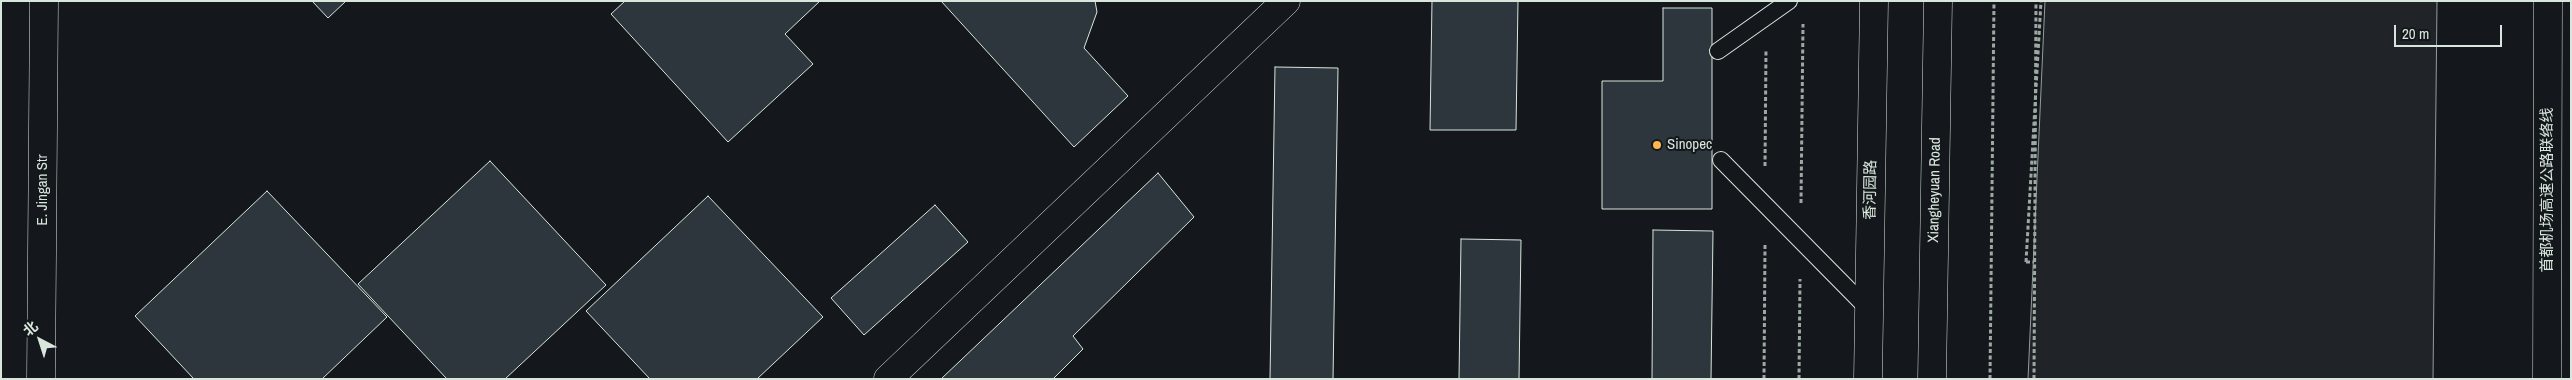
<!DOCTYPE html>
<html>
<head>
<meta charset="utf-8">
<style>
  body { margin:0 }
  #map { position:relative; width:2572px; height:380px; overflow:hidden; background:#14181c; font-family:"Archivo Narrow","Noto Sans SC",sans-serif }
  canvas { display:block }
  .frame { position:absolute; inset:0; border:2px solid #d8e6dc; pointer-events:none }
  .north { position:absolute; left:15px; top:315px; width:50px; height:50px; -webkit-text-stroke:4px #14181c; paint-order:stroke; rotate:320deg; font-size:14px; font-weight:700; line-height:20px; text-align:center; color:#d8e6dc }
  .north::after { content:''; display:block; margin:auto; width:18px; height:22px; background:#d8e6dc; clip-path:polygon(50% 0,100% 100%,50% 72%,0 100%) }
  .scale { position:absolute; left:2394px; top:25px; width:108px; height:22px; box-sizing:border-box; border:2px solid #d8e6dc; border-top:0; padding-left:6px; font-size:15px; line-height:18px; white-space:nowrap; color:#d8e6dc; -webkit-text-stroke:4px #14181c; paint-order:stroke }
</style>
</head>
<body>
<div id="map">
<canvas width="2572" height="380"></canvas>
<div class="frame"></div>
<div class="north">北</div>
<div class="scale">20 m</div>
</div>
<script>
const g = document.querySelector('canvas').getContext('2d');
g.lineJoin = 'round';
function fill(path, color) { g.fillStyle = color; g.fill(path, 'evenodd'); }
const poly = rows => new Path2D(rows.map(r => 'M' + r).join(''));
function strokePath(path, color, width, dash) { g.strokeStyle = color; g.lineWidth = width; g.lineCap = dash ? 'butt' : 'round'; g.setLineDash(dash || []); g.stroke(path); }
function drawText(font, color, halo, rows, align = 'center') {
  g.font = font + ' "Archivo Narrow","Noto Sans SC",sans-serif'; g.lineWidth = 4; g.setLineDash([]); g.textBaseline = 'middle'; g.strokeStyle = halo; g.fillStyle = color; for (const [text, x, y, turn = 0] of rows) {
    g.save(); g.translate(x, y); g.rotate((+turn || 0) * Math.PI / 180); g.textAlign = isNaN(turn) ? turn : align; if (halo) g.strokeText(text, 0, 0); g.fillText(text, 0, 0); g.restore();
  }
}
const green = poly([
  [2045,1,2437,1,2433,379,2028,379,2045,1]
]);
const building = poly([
  [312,1,346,1,328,18,312,1],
  [625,1,820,1,785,34,813,64,728,142,611,14,625,1],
  [941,1,1095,1,1097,12,1084,48,1128,96,1074,147,941,1],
  [1432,1,1518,1,1516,130,1430,130,1432,1],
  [1663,8,1712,8,1712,209,1602,209,1602,81,1663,81,1663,8],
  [1275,67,1338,68,1333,379,1270,379,1275,67],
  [490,161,606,285,505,379,447,379,358,284,490,161],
  [1158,173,1194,217,1073,336,1083,349,1053,379,941,379,1158,173],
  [267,191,387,317,322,379,194,379,135,316,267,191],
  [708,196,823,317,757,379,650,379,586,311,708,196],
  [935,205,968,242,864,335,831,298,935,205],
  [1653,230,1713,231,1711,379,1652,379,1653,230],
  [1461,239,1521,240,1519,379,1459,379,1461,239]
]);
const path = poly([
  [1765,166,1766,49],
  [1801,203,1803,24],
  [2026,262,2034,262],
  [1764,379,1765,244],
  [1799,379,1800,279],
  [1990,379,1994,1],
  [2034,379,2036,1]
]);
const service = poly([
  [1718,51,1789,1],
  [1721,160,1869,310]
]);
const minor = poly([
  [888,379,1286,1]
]);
const tertiary = poly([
  [41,379,44,1]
]);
const trunk = poly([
  [1868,379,1874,1],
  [1932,379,1938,1],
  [2547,379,2548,1]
]);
const pathBridge = poly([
  [2026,262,2041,1]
]);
const markers = [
  [1657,145,5,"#ffb74d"]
];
const poiNames = [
  ["Sinopec",1667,145]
];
const streetNames = [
  ["E. Jingan Str",43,190,-90],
  ["香河园路",1871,190,-89],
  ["Xiangheyuan Road",1935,190,-89],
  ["首都机场高速公路联络线",2548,190,-90]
];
fill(green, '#202428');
strokePath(green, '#939e99', 1);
fill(building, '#2c363c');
strokePath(building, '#d8e6dc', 1);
strokePath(service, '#d8e6dc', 18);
strokePath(minor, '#d8e6dc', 29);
strokePath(tertiary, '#d8e6dc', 29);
strokePath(trunk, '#d8e6dc', 29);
strokePath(path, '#9da8a2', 3, [4, 2.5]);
strokePath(service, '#14181c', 16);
strokePath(minor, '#14181c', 28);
strokePath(tertiary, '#14181c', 28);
strokePath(trunk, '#14181c', 28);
strokePath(pathBridge, '#9da8a2', 3, [4, 2.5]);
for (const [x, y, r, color] of markers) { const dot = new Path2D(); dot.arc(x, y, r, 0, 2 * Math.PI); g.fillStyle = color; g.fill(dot); strokePath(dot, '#14181c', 2); }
drawText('15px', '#d8e6dc', '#14181c', poiNames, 'left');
drawText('15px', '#d8e6dc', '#14181c', streetNames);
</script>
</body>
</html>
